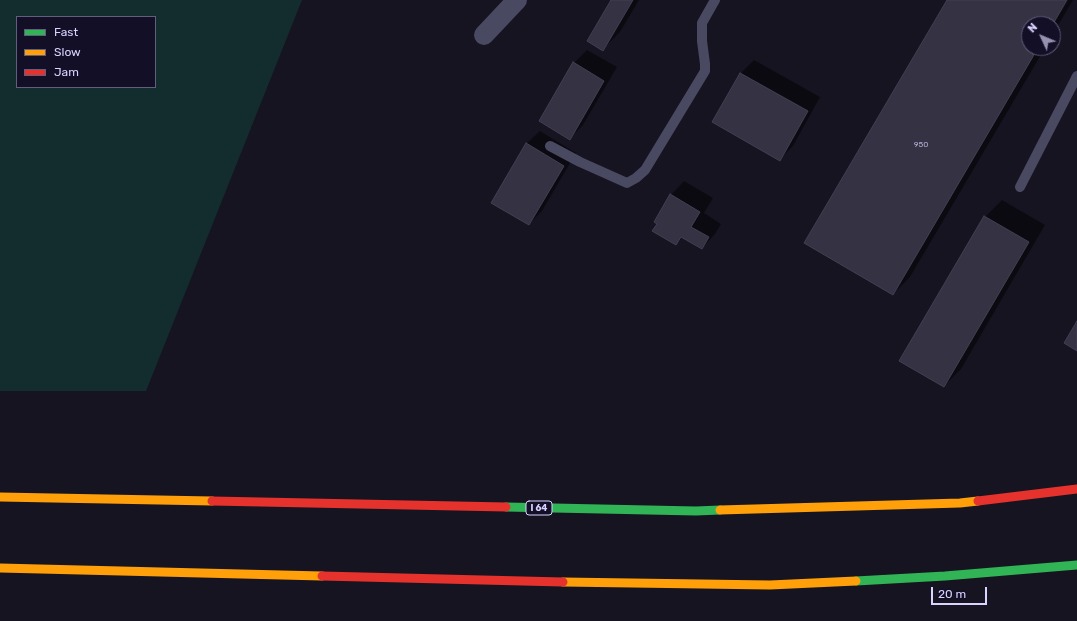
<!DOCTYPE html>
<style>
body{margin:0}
#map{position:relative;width:1077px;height:621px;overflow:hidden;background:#161421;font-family:Rubik,sans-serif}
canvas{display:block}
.legend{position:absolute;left:16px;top:16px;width:140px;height:72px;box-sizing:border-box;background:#130f26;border:1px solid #625e7d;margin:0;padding:5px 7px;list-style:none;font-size:12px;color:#d9d4ff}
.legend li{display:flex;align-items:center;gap:8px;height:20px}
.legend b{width:20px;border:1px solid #625e7d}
.north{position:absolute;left:1021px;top:16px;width:40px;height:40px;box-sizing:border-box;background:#130f26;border:1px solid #625e7d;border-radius:50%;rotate:314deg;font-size:11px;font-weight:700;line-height:16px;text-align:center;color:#d9d4ff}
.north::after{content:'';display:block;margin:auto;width:14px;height:18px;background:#9591b1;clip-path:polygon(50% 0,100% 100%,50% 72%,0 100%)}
.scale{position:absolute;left:931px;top:587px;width:56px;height:18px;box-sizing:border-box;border:2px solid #d9d4ff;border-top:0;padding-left:5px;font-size:12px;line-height:14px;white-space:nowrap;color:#d9d4ff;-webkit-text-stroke:3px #130f26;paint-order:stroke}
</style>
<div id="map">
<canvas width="1077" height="621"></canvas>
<ul class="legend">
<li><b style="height:5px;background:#30b455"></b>Fast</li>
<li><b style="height:5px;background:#ff9f0a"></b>Slow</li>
<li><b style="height:5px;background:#e5322d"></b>Jam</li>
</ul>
<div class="north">N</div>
<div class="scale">20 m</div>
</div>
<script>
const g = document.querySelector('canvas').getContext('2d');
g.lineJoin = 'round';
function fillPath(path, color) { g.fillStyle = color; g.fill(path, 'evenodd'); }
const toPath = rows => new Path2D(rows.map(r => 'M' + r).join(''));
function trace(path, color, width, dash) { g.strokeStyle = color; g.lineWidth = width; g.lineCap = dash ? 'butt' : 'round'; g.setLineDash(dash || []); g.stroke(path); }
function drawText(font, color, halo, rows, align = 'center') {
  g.font = font + ' Rubik,sans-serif'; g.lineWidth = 3.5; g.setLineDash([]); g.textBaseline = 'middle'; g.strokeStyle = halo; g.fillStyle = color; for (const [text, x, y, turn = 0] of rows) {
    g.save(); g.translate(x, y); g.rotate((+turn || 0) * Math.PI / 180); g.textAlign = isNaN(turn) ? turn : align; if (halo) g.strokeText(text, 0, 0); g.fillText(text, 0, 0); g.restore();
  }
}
fillPath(toPath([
 [0,0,302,0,146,391,0,391],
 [17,17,155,17,155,87,17,87]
]), '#132c2d');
fillPath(toPath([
 [612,0,639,0,620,32,603,49],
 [948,0,1073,0,1053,34,1053,24,1029,24,1029,48,1045,48,910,277,893,294],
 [587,50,617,67,583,125,570,138,574,63],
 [754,60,820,97,793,146,779,160,713,122,741,73],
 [540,131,576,153,542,211,529,224,526,144],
 [684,181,713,198,704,213,721,224,715,234,702,248,683,237,676,244,671,195],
 [1002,200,1045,225,961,369,944,386,985,217]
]), '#0007');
const building = toPath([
 [611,0,633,0,603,51,587,41,611,0],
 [947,0,1067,0,1053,24,1029,24,1029,48,1038,48,893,295,804,243,947,0],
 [573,62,604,81,570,140,539,121,573,62],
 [740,73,808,111,780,161,712,122,740,73],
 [526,143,564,166,529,225,491,203,526,143],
 [670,194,700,212,691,227,709,237,702,249,681,237,676,245,652,231,657,224,654,222,670,194],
 [984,216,1029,242,944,387,899,361,984,216],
 [1077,321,1077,351,1064,343,1077,321]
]);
fillPath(building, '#343243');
trace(building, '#433f54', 1);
trace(toPath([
 [550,146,580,162,627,183,636,178,645,170,705,71,705,64,702,41,702,23,715,0],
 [1020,187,1077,76]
]), '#4a4962', 10);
trace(toPath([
 [484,35,517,0]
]), '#4a4962', 20);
trace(toPath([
 [506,507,696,511,720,510],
 [856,581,945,576,1077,565]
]), '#30b455', 9);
trace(toPath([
 [0,497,212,501],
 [720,510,960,503,978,501],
 [0,568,322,576],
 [563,582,770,585,856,581]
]), '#ff9f0a', 9);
trace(toPath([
 [212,501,506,507],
 [978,501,1077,489],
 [322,576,563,582]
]), '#e5322d', 9);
drawText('8px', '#b0acd0', null, [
 ["950",921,145]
]);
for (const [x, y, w] of [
 [539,508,26]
]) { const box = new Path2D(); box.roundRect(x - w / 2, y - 7, w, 14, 3); g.fillStyle = '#130f26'; g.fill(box); trace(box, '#d9d4ff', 1); }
drawText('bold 9px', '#d9d4ff', null, [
 ["I 64",539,508]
]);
</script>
